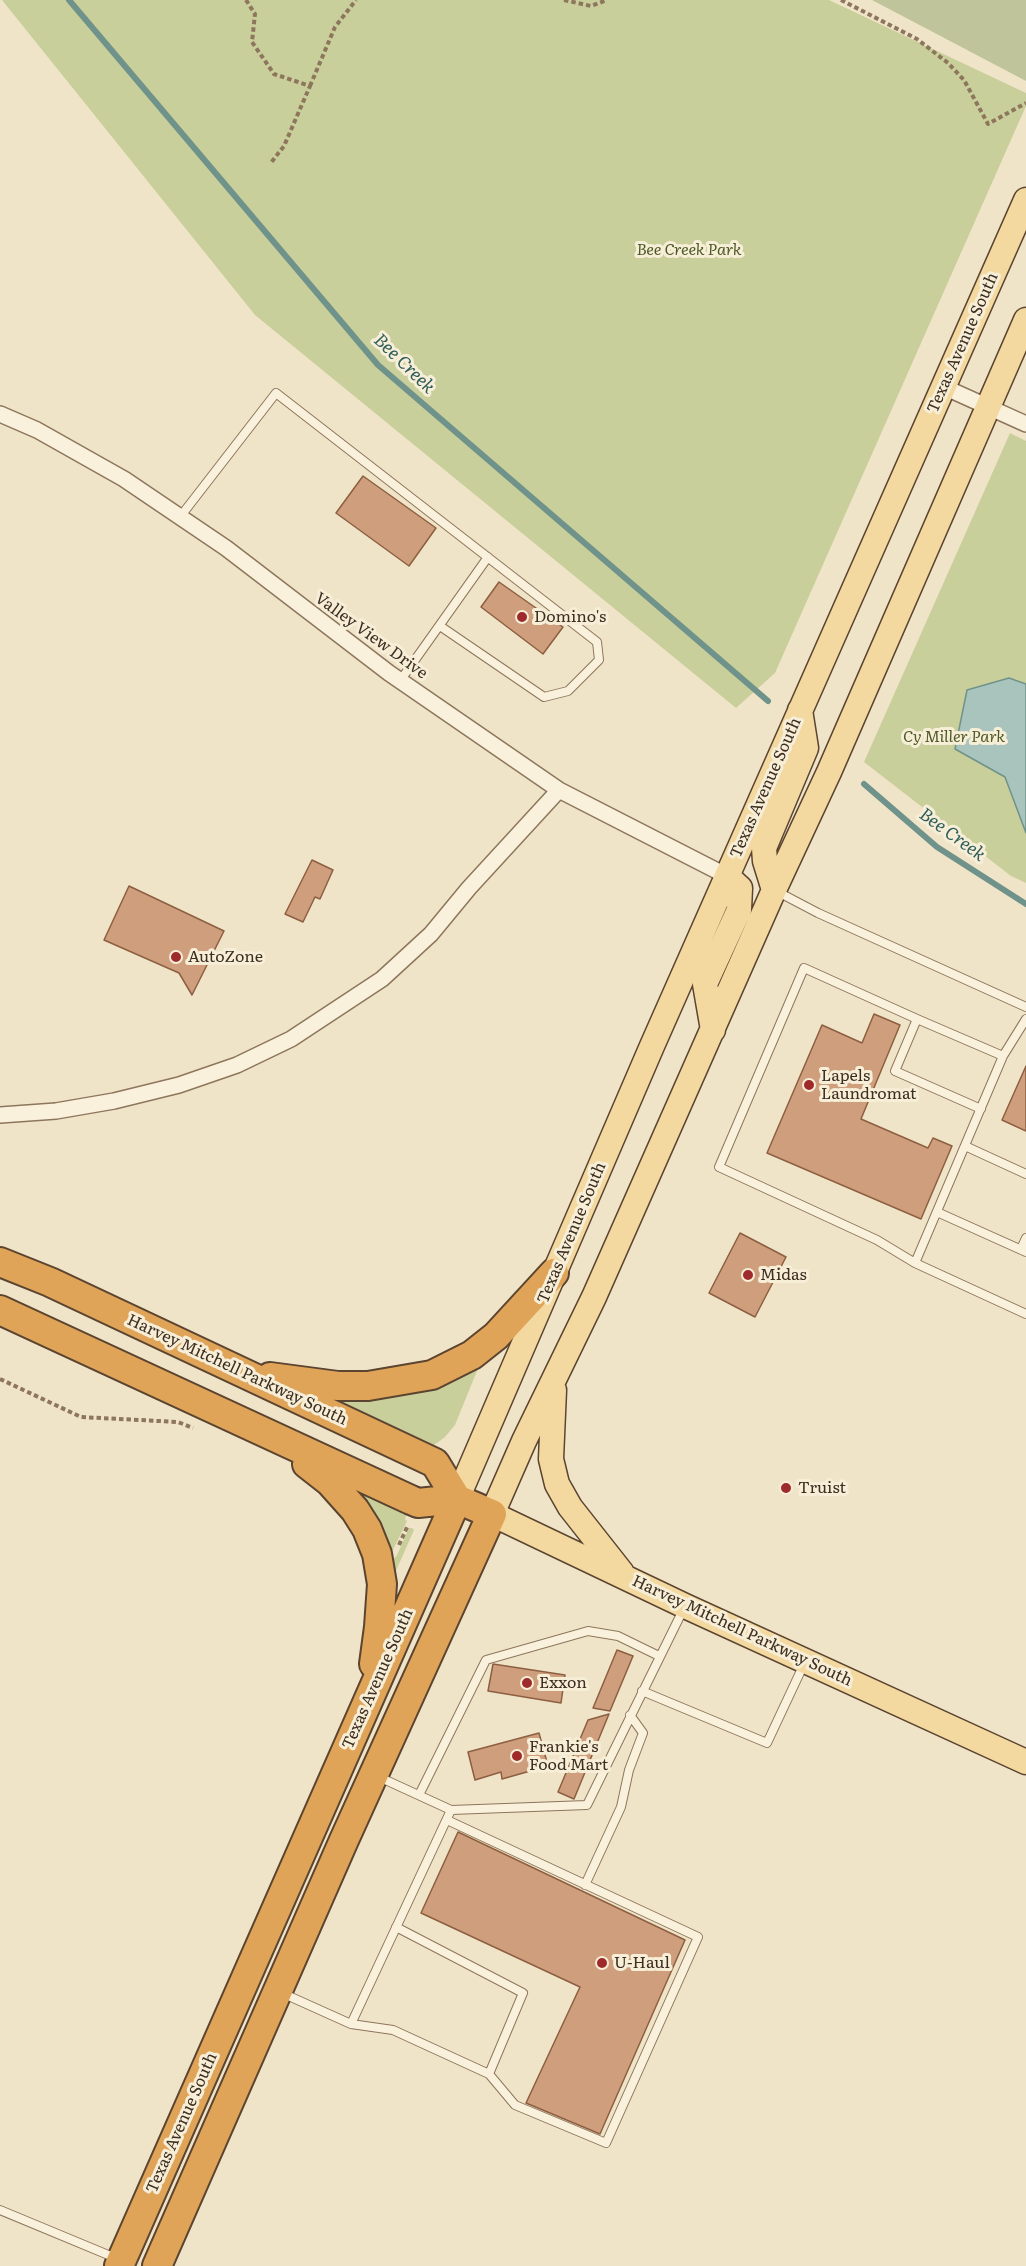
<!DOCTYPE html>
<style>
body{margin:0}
canvas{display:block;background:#f0e4c8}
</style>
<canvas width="1026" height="2266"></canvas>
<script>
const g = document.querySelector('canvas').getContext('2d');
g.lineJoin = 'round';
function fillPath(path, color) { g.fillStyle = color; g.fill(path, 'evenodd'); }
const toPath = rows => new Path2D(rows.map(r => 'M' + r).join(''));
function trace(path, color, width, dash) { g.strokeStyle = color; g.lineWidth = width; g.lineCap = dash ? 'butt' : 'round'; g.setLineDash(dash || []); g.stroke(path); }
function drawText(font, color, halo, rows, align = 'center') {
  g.font = font + ' Literata,serif'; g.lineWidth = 6; g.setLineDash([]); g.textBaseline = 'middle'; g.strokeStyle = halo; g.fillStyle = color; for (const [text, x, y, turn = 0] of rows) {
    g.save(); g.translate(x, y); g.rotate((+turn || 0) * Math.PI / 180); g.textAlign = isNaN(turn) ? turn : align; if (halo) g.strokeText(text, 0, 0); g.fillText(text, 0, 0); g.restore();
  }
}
fillPath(toPath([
 [2,0,829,0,1026,93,1026,106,775,673,736,708,255,315],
 [1010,433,1026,441,1026,883,1011,876,864,762],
 [479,1366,455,1425,445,1437,434,1445,337,1400],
 [349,1484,407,1513,405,1519,407,1521,393,1550,390,1551],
 [409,1528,412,1528,414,1530,395,1573,392,1561,397,1555]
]), '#c9cf9b');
fillPath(toPath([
 [872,0,1026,0,1026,81]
]), '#bfc49a');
const water = toPath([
 [1009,678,1026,684,1026,833,1005,777,955,749,967,690,1009,678]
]);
fillPath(water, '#a9c4bc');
trace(water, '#6f938a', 1.5);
trace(toPath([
 [69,0,378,365,768,701],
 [864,784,937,847,1026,904]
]), '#6f938a', 6);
const building = toPath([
 [363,476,436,528,409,566,336,513,363,476],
 [499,582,563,627,543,654,481,607,499,582],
 [312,860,333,870,320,899,315,897,303,922,285,914,312,860],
 [129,886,224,931,192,995,179,973,104,940,129,886],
 [874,1014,900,1025,861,1119,928,1148,933,1138,952,1146,921,1219,767,1153,822,1025,862,1043,874,1014],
 [1026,1066,1026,1131,1002,1120,1026,1066],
 [740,1233,786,1257,755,1317,709,1293,740,1233],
 [617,1650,633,1656,610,1711,593,1708,617,1650],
 [493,1664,565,1675,561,1703,488,1691,493,1664],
 [609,1714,574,1799,558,1792,588,1720,609,1714],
 [539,1733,548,1766,502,1779,501,1772,475,1780,468,1752,539,1733],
 [458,1832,685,1940,600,2134,526,2103,580,1987,421,1913,458,1832]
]);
fillPath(building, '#cf9f7d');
trace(building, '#8d5f41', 1.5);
const lane = toPath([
 [180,517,276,393,597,642,599,660,568,691,544,697,440,626],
 [400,681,488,557],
 [778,892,818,913,1026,1007],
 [1026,1019,1003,1056,915,1263,1026,1314],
 [981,1109,895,1071,917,1019,1003,1056],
 [965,1146,1026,1174],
 [937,1212,1026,1252],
 [1021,1249,1026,1238],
 [915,1263,877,1240,719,1167,804,968,917,1019],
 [642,1691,767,1743,804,1664],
 [379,1777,451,1810,587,1805,684,1608],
 [419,1795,486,1660,588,1631,618,1636,659,1656],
 [447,1820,698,1937,606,2143,515,2105,489,2074],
 [585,1885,621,1807,629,1770,643,1733,630,1715],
 [282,1993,351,2024,393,2030,489,2074,523,1993,396,1927],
 [351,2024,451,1810],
 [0,2210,118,2259]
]);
const street = toPath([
 [944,387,1026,424],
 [0,414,37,430,124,479,226,548,389,673,559,790,727,876],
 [0,1115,56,1111,114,1101,179,1085,237,1065,291,1039,382,979,431,934,469,888,559,790]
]);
const primary = toPath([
 [1026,320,829,772,774,890,594,1297,524,1441,492,1514,685,1606,1026,1762],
 [774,890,765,861,764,848,806,748,800,710],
 [713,1030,705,984,739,910,740,888,727,876],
 [554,1390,551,1459,557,1484,570,1507,622,1573],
 [457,1499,652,1046,1026,200]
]);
const highway = toPath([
 [0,1262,50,1282,435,1463,457,1499],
 [0,1310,411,1500,418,1503,457,1499,492,1514,344,1840,157,2266],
 [270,1377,338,1386,368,1386,432,1375,472,1355,496,1336,554,1273],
 [307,1464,330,1482,355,1510,367,1529,377,1554,382,1584,379,1627,374,1664],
 [119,2266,457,1499]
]);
trace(lane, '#8d765c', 10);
trace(street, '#8d765c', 18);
trace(primary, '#5b4430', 27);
trace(highway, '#5b4430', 32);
trace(toPath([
 [246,0,255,14,252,42,274,74,310,86,284,146,270,164],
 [564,0,591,6,607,0],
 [841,0,917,39,948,63,964,80,988,124,1026,103],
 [310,86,335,27,356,0],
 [0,1379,81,1417,178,1422,193,1428],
 [399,1545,408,1525]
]), '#8d765c', 4, [4.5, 3]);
trace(lane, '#faf1dc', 8);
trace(street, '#faf1dc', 15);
trace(primary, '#f3d9a0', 24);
trace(highway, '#e0a458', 28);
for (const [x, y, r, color] of [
 [522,617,6,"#9e2a2b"],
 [176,957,6,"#9e2a2b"],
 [809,1085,6,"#9e2a2b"],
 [748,1275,6,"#9e2a2b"],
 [786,1488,6,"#9e2a2b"],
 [527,1683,6,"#9e2a2b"],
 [517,1756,6,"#9e2a2b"],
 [602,1963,6,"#9e2a2b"]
]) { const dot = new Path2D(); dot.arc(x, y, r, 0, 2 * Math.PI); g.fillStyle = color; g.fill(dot); trace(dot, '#f7eed8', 2); }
drawText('italic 16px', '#4d5a26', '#f7eed8', [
 ["Bee Creek Park",689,250],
 ["Cy Miller Park",954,737]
]);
drawText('16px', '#3d2e20', '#f7eed8', [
 ["Texas Avenue South",963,343,-66],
 ["Valley View Drive",371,636,36],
 ["Texas Avenue South",766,788,-66],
 ["Texas Avenue South",572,1233,-67],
 ["Harvey Mitchell Parkway South",237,1370,25],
 ["Harvey Mitchell Parkway South",742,1631,25],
 ["Texas Avenue South",378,1679,-66],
 ["Texas Avenue South",182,2123,-66]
]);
drawText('16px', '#3d2e20', '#f7eed8', [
 ["Domino's",534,617],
 ["AutoZone",188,957],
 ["Lapels",821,1076],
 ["Laundromat",821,1094],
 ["Midas",760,1275],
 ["Truist",798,1488],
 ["Exxon",539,1683],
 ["Frankie's",529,1747],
 ["Food Mart",529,1765],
 ["U-Haul",614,1963]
], 'left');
drawText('italic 18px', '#2f5d5a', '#f7eed8', [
 ["Bee Creek",404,364,44],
 ["Bee Creek",952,835,36]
]);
</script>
